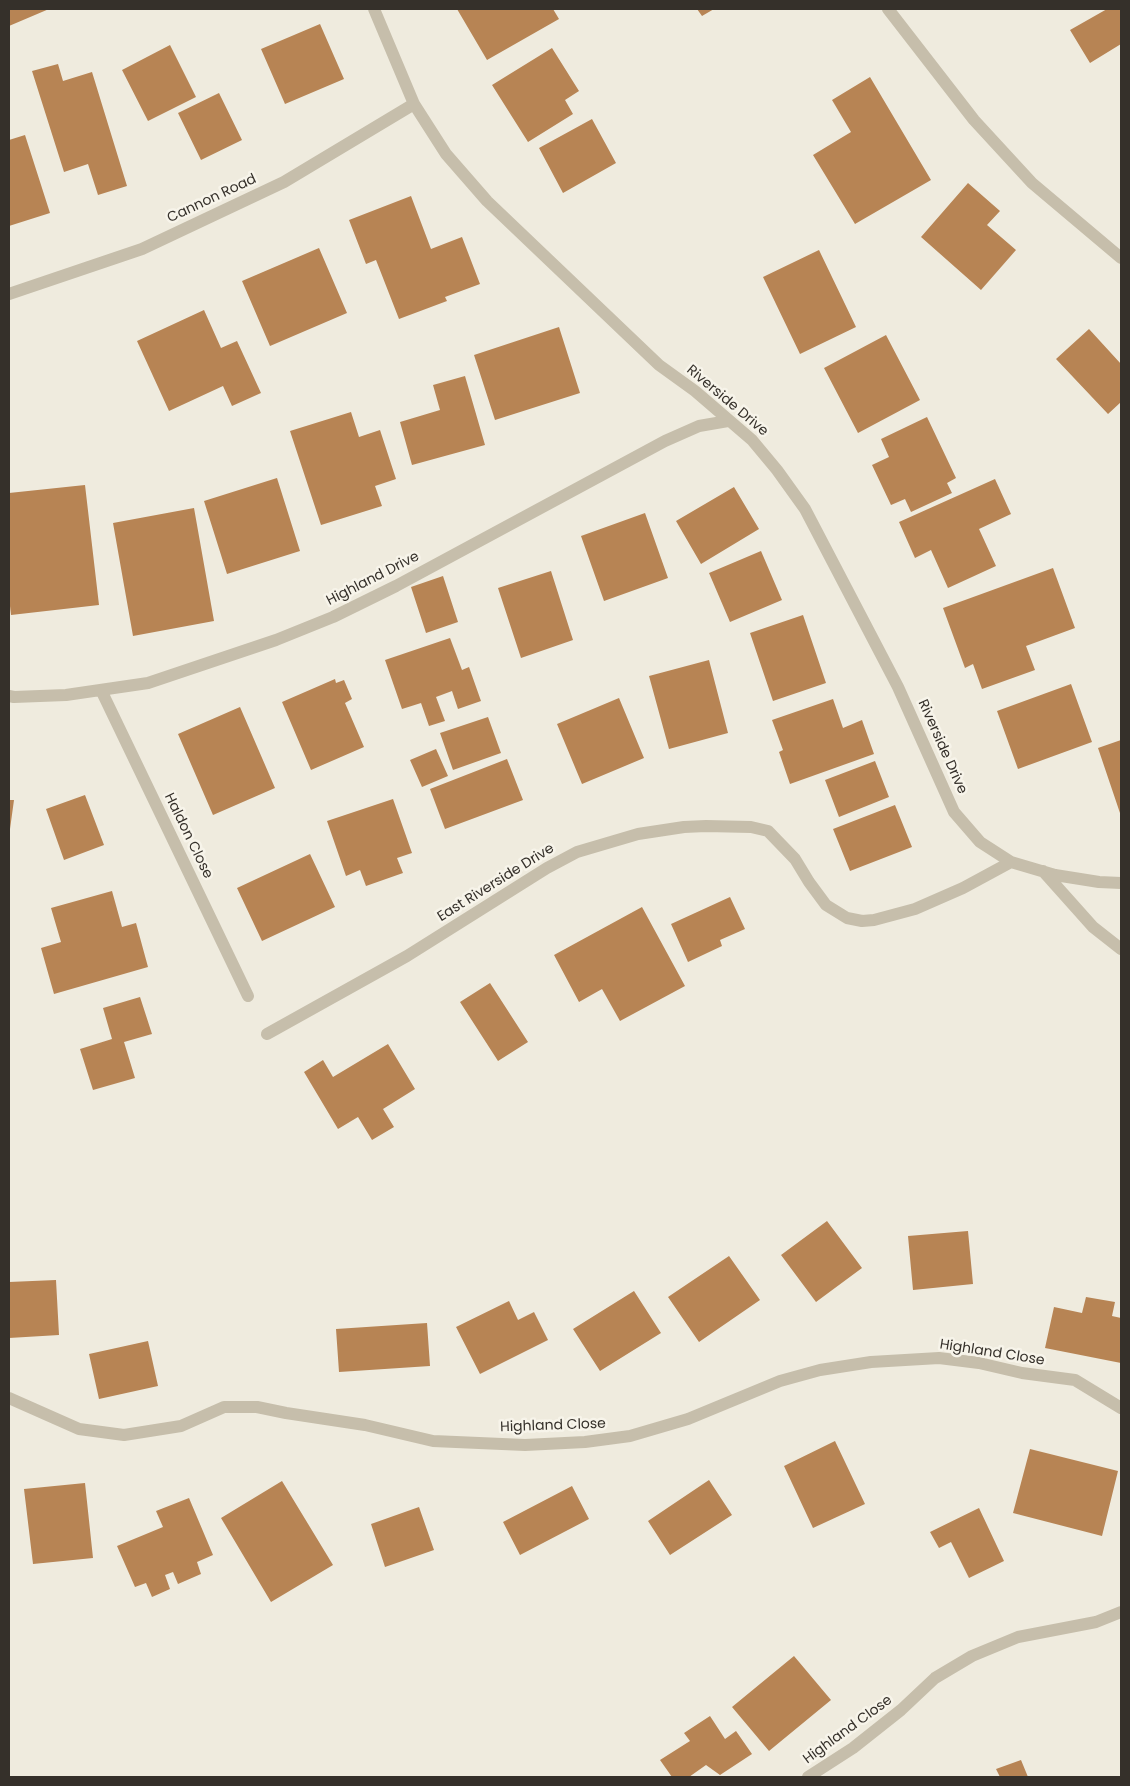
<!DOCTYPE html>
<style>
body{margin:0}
#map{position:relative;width:1130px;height:1786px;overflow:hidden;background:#efebde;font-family:Poppins,sans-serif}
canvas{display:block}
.frame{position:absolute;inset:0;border:10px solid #35302a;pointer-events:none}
</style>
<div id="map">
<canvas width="1130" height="1786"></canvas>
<div class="frame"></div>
</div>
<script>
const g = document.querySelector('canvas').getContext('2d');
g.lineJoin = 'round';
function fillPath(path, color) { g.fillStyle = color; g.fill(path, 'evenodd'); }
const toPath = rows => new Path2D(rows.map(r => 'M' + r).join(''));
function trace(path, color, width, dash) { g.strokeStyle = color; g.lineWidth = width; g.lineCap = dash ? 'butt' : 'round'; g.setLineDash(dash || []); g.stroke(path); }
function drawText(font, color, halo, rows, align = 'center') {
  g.font = font + ' Poppins,sans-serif'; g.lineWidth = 5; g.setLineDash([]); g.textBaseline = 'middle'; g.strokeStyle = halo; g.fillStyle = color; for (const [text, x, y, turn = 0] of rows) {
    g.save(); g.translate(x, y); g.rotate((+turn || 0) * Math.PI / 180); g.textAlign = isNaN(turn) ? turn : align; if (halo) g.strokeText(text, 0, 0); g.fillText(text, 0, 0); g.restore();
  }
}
fillPath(toPath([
 [9,9,49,9,9,26],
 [457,9,553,9,559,19,487,60],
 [697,9,714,9,702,16],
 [1107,9,1121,9,1121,44,1090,63,1070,30],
 [320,24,344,79,285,104,261,49],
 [170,45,196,97,148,121,122,70],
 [552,48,579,91,565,100,573,114,528,142,492,85],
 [58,64,63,81,92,72,127,186,98,195,88,164,64,172,32,71],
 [870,77,931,180,855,224,813,155,851,132,832,100],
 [219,93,242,140,201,160,178,113],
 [592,119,616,163,563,193,539,148],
 [25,135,50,213,9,226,9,140],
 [968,183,1000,211,987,225,1016,250,981,290,921,237],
 [411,196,431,249,462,237,480,284,445,297,447,301,399,319,376,260,366,264,349,220],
 [319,248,347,313,270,346,242,281],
 [819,250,856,327,800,354,763,277],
 [204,310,221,348,237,341,261,393,232,406,223,386,169,411,137,341],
 [559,327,580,393,495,420,474,355],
 [1089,329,1121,364,1121,402,1108,414,1056,359],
 [886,335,920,400,858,433,824,368],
 [465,376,485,445,412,465,400,422,440,410,433,385],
 [351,412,359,437,380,430,396,479,375,486,382,506,321,525,290,431],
 [927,417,956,478,947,483,952,493,911,512,905,499,891,505,872,465,889,457,881,439],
 [277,478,300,551,227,574,204,501],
 [995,479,1011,514,979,529,996,566,948,588,931,550,915,558,899,522],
 [85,485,99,605,11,615,9,597,9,493],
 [734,487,759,529,701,564,676,521],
 [194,508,214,621,133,636,113,523],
 [645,513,668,578,604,601,581,536],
 [761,551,782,600,730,622,709,573],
 [1053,568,1075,628,1026,646,1035,670,982,689,973,664,965,668,943,608],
 [551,571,573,640,521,658,498,588],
 [443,576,458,622,426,633,411,587],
 [803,615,826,683,773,701,750,633],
 [450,638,462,670,469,667,481,701,458,709,452,691,436,697,445,721,429,726,421,703,402,709,385,660],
 [709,660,728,733,669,749,649,676],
 [335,679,336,683,344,680,352,699,345,703,364,747,311,770,282,702],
 [1071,684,1092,742,1018,769,997,711],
 [619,698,644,758,582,784,557,724],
 [833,699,843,728,862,720,874,754,790,784,779,752,783,750,772,720],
 [240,707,275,788,213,815,178,734],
 [488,717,501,753,453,770,440,733],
 [1121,740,1121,816,1098,748],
 [436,749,448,776,422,787,410,760],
 [507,759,523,800,445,829,430,789],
 [875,761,889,797,839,817,825,780],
 [85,795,104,845,64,860,46,809],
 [393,799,412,853,397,858,403,873,366,886,360,870,346,876,327,821],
 [9,800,14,800,10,829,9,829],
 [895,805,912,847,850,871,833,829],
 [310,854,335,907,262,941,237,888],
 [112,891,122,927,136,923,148,967,54,994,41,948,61,942,51,908],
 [730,897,745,929,720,940,722,946,688,962,671,924],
 [642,907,685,986,620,1021,602,989,579,1002,554,955],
 [490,983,528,1042,498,1061,460,1002],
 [140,997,152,1034,124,1042,135,1078,93,1090,80,1049,112,1039,103,1008],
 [388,1044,415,1089,383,1109,394,1127,372,1140,358,1117,338,1129,304,1072,323,1060,333,1077],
 [827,1221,862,1268,816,1302,781,1255],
 [968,1231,973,1284,913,1290,908,1236],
 [729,1256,760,1300,699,1342,668,1297],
 [56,1280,59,1335,9,1338,9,1282],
 [634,1291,661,1333,600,1371,573,1329],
 [1086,1297,1115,1302,1112,1316,1121,1318,1121,1363,1045,1348,1054,1307,1082,1313],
 [509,1301,518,1320,534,1312,548,1340,480,1374,456,1327],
 [427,1323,430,1366,339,1372,336,1329],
 [148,1341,158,1386,99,1399,89,1354],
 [835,1441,865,1504,813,1528,784,1466],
 [1030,1449,1118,1471,1102,1536,1013,1513],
 [709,1480,732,1515,670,1555,648,1521],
 [282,1481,333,1565,271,1602,221,1518],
 [85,1483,93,1558,33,1564,24,1489],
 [572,1486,589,1519,520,1555,503,1522],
 [189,1498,213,1555,197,1562,201,1574,178,1584,173,1572,165,1575,170,1589,152,1597,146,1583,135,1587,117,1546,163,1527,156,1511],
 [419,1507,434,1550,385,1567,371,1524],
 [979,1508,1004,1561,969,1578,951,1542,939,1548,930,1532],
 [794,1656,831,1700,769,1751,732,1707],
 [710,1716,725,1739,736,1731,752,1754,720,1775,706,1765,689,1777,672,1777,660,1760,690,1741,684,1733],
 [1021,1760,1028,1777,1000,1777,996,1769]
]), '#b78454');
trace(toPath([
 [374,9,414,104,446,154,487,201,659,365,695,391,752,440,777,470,805,509,898,687,954,812,980,842,1011,862,1055,875,1099,882,1121,883],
 [888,9,974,120,1032,183,1121,258],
 [9,294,142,249,284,182,414,104],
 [101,690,248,996],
 [9,696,14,697,66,695,148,683,276,640,333,617,396,586,665,441,699,426,728,421],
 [1043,871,1093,927,1121,949],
 [267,1034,407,956,547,868,577,852,638,834,684,827,706,826,751,827,768,831,795,859,809,882,826,905,847,918,862,921,874,920,915,909,963,888,1011,862],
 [9,1398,79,1429,124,1435,181,1426,224,1407,257,1407,286,1413,365,1425,433,1441,525,1445,585,1442,630,1436,688,1419,780,1381,820,1370,871,1362,939,1358,979,1363,1022,1373,1075,1380,1121,1408],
 [808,1777,853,1748,901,1710,935,1678,972,1656,1018,1637,1096,1622,1121,1612]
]), '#c6beab', 12);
drawText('14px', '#35302a', '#f7f4ea', [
 ["Cannon Road",212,199,-25],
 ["Riverside Drive",727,401,40],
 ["Highland Drive",373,579,-27],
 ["Riverside Drive",942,747,66],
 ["Haldon Close",188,836,64],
 ["East Riverside Drive",496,883,-32],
 ["Highland Close",992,1353,9],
 ["Highland Close",553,1426,-2],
 ["Highland Close",848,1730,-36]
]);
</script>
